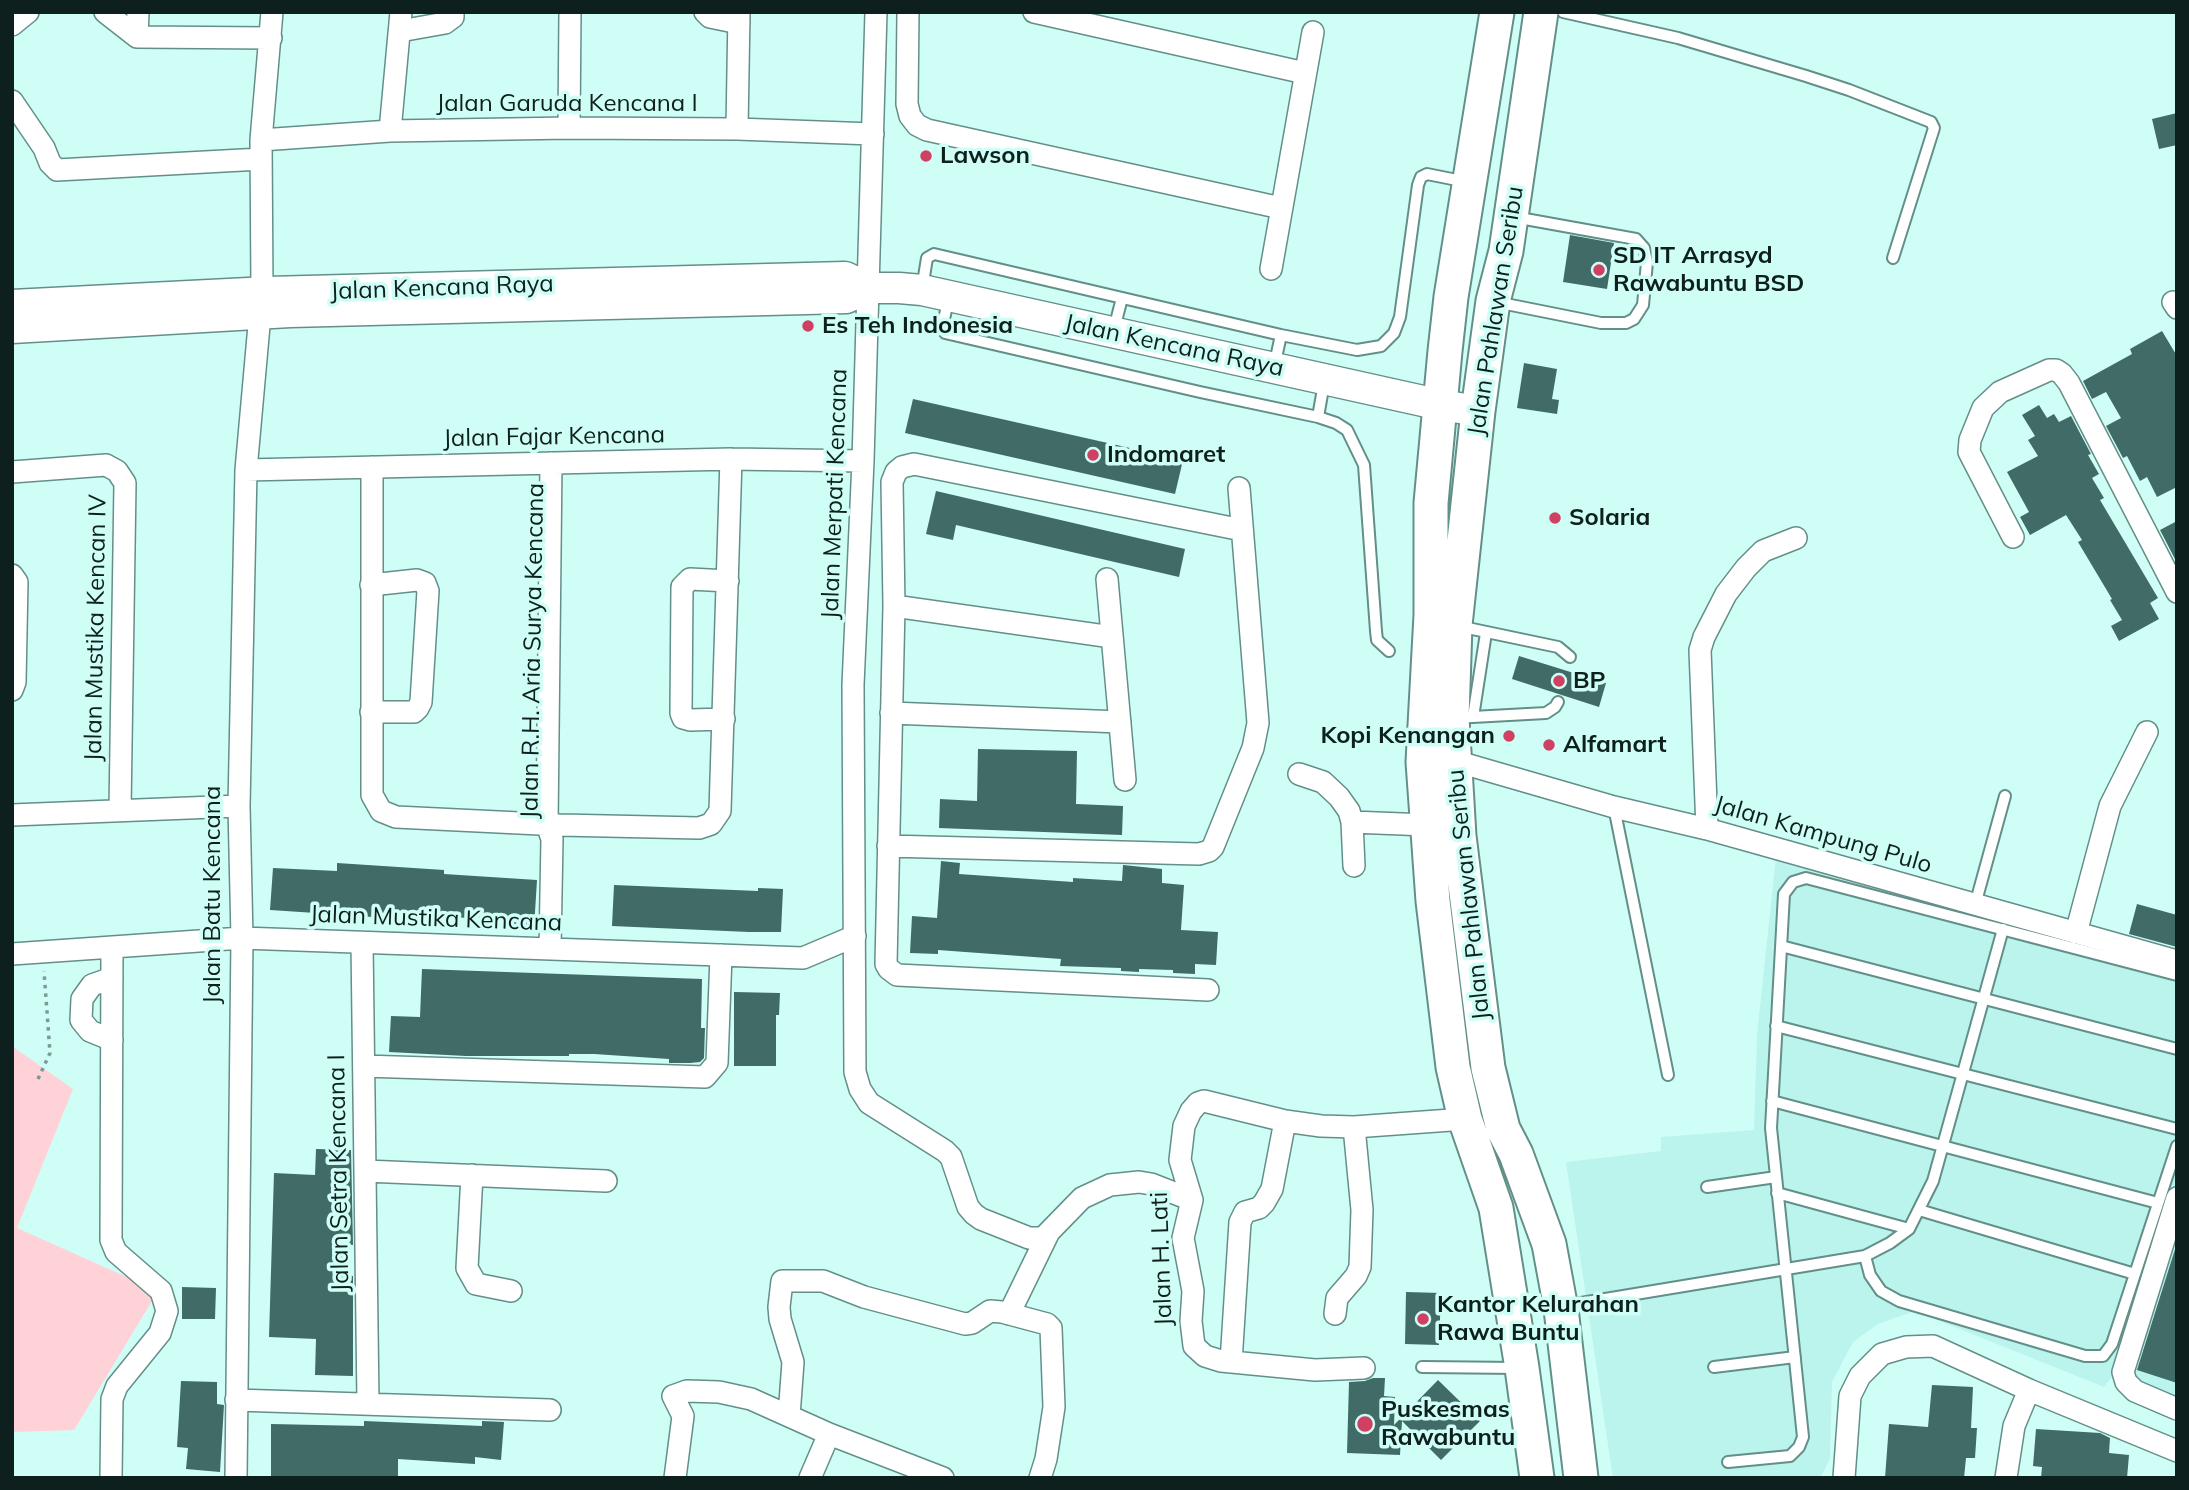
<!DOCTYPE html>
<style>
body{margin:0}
#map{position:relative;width:2189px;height:1490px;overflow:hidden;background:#cffef7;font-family:Mulish,sans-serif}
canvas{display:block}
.frame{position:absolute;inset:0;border:14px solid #0e201e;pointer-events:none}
</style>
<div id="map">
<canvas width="2189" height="1490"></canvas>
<div class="frame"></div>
</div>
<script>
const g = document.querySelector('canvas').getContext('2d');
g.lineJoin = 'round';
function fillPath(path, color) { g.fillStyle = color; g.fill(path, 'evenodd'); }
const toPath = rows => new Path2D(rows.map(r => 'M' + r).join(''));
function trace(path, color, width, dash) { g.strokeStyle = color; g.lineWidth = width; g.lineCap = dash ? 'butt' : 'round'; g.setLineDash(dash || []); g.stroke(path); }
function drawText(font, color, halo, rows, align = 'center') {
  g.font = font + ' Mulish,sans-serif'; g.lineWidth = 7; g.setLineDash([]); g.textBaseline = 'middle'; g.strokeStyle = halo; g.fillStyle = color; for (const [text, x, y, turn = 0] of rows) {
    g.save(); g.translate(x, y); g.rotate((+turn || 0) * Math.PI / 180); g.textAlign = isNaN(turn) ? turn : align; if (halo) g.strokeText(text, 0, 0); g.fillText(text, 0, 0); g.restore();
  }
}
fillPath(toPath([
 [1776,857,2177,968,2177,1181,2121,1365,2104,1387,1915,1311,1878,1324,1853,1342,1832,1382,1830,1459,1820,1478,1613,1478,1566,1162,1661,1151,1661,1137,1754,1130,1757,1035],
 [2177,1225,2177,1398,2129,1376]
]), '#bbf4ec');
fillPath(toPath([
 [12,1046,73,1089,17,1228,158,1291,74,1430,12,1432]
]), '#fed2d7');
fillPath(toPath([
 [2177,113,2177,145,2159,149,2152,119],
 [1570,235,1614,243,1607,289,1563,282],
 [2162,331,2177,356,2177,487,2157,497,2147,477,2140,481,2127,456,2123,458,2106,426,2121,418,2106,392,2092,399,2083,381,2132,354,2130,349],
 [1524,363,1557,369,1552,399,1559,400,1557,414,1517,408],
 [913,399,1183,460,1175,494,905,433],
 [2039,405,2047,418,2054,414,2059,422,2071,416,2091,454,2088,455,2099,474,2092,478,2104,498,2100,500,2158,598,2150,603,2159,619,2119,641,2111,626,2122,620,2110,600,2112,599,2078,542,2082,540,2066,515,2030,535,2020,517,2029,512,2007,472,2038,456,2028,440,2035,436,2022,415],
 [936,491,1185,549,1179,577,956,525,953,540,926,534],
 [2177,521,2177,563,2160,530],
 [1519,656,1606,683,1599,707,1512,679],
 [978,749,1077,751,1076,804,1123,806,1122,835,939,828,940,799,977,801],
 [941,861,960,863,959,874,1073,882,1073,878,1122,881,1123,865,1162,869,1162,883,1184,885,1181,930,1218,932,1216,965,1195,964,1195,974,1173,973,1173,970,1139,969,1139,972,1121,971,1121,968,1060,966,1061,959,938,950,938,954,910,953,912,916,937,918],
 [337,863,444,870,444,874,537,880,534,928,497,925,497,919,467,916,467,918,441,916,440,922,359,916,360,912,331,911,331,914,270,910,273,868,337,871],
 [614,885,758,891,758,888,783,889,781,932,749,932,612,926],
 [2137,904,2177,915,2177,947,2129,934],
 [422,969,702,979,701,1028,705,1028,704,1058,700,1062,690,1063,669,1063,669,1059,594,1054,569,1054,569,1056,466,1056,389,1052,391,1016,420,1017],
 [734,992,780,993,779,1015,776,1015,776,1066,734,1066],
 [316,1149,351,1150,353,1245,345,1244,345,1275,353,1276,353,1376,315,1375,316,1339,269,1337,274,1173,315,1175],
 [2177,1243,2177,1383,2137,1370],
 [182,1287,216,1288,215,1319,182,1319],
 [1406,1292,1441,1293,1439,1345,1405,1344],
 [1373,1378,1385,1378,1384,1396,1395,1397,1394,1425,1438,1380,1480,1421,1441,1460,1402,1421,1400,1455,1347,1453,1349,1382,1365,1381],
 [181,1381,217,1382,217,1404,224,1405,220,1472,186,1469,188,1448,177,1447],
 [1932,1385,1973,1387,1971,1428,1977,1428,1975,1458,1966,1458,1964,1478,1885,1478,1889,1424,1928,1427],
 [364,1421,482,1426,482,1421,504,1422,501,1460,475,1457,475,1464,398,1459,398,1478,271,1478,271,1424,364,1426],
 [2036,1429,2100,1433,2110,1438,2109,1453,2129,1455,2127,1478,2041,1478,2042,1467,2033,1466]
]), '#406b66');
const lane = toPath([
 [1563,12,1678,38,1806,76,1849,90,1931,122,1934,128,1893,258],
 [922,289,927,258,934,254,1281,335,1357,350,1381,346,1394,333,1400,317,1418,185,1421,177,1427,174,1467,182],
 [949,297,942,328,945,333,1200,392,1318,417,1336,423,1347,430,1364,465,1376,631,1377,640,1389,651],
 [1496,302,1601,323,1626,323,1634,319,1643,305,1647,262,1644,248,1636,239,1514,217],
 [1114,329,1122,298],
 [1274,367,1281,335],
 [1318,417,1324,383],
 [1458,626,1558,647,1570,657],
 [1473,717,1486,633],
 [1454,718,1546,713,1555,707,1558,702],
 [1614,807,1668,1075],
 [1975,905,2005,796],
 [1781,946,2177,1049],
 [1776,1026,2177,1129],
 [1772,1101,2158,1203],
 [1707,1187,1776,1177],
 [1777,1193,1909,1229],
 [1919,1210,2135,1274],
 [1865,1256,1870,1275,1881,1291,1899,1301,2085,1356,2103,1356,2112,1344,2177,1146],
 [1563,1308,1581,1303,1865,1256,1890,1243,1909,1229,1933,1181,2003,929],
 [1422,1367,1519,1368],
 [1714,1367,1795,1357],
 [1728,1462,1790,1456,1799,1447,1803,1437,1771,1128,1784,894,1793,882,1806,878,2177,975]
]);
const street = toPath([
 [105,12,137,37,271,38],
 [705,12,710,17,739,23],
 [876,12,863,461,853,685,855,1072,860,1089,869,1103,945,1151,951,1157,968,1207,974,1214,981,1219,1029,1238,1043,1238,1082,1198,1110,1185,1139,1182,1151,1184,1192,1200],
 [908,12,907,104,910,116,917,125,927,130,1281,208],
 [1034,12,1305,73],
 [12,25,28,12],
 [400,31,445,23,453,17,453,12],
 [137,37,138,12],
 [12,101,44,148,50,163,57,170,261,159],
 [569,128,570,12],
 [737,129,739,12],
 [390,131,401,12],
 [261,140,390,131,569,128,737,129,873,134],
 [1271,269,1313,32],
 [2173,302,2177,308],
 [372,467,372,795,381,811,396,817,560,825,699,828,711,824,720,811,731,459],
 [246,470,731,459,863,461],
 [12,472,106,465,117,471,125,483,120,810],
 [2013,537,1969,452,1970,440,1983,408,2000,392,2049,370,2056,370,2062,374,2069,383,2177,592],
 [12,575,17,582,15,682,12,690],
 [1107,579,1125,780],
 [894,606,1112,637],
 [371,712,414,712,418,708,421,702,428,591,425,583,417,580,371,585],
 [891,713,1120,722],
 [724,719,690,720,683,718,681,713,682,587,690,579,728,581],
 [1455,761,1614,807,1707,829,2177,961],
 [1299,774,1323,782,1339,797,1349,811,1352,822,1427,825],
 [12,815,239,806],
 [1352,822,1354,866],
 [1707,829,1700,650,1704,637,1726,594,1746,568,1763,551,1796,538],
 [888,846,1199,854,1209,851,1213,847,1253,748,1258,723,1239,488],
 [2076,933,2110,806,2147,732],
 [362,943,368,1403],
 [550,948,552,839,547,825,551,463],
 [12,954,242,938,803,958,855,936],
 [1208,990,897,975,889,969,886,964,894,606,892,482,896,472,902,467,914,464,1242,530],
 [112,1040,90,1031,81,1020,82,999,92,985,112,978],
 [364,1066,705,1077,717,1063,721,955],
 [365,1171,606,1181],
 [472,1175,467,1268,476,1284,511,1291],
 [2177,1198,2123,1372,2126,1382,2135,1391,2177,1409],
 [1009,1314,1048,1234],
 [1335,1314,1337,1298,1356,1276,1360,1267,1362,1210,1354,1127],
 [1231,1362,1240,1222,1245,1212,1259,1208,1264,1203,1272,1189,1285,1121],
 [1364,1368,1315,1370,1221,1361,1205,1356,1194,1346,1191,1321,1193,1291,1183,1238,1192,1200,1180,1160,1184,1126,1191,1111,1198,1103,1204,1101,1285,1121,1321,1126,1354,1127,1465,1119],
 [236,1400,550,1410],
 [789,1416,793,1362,780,1319,779,1307,782,1281,823,1281,864,1297,965,1324,972,1323,990,1311,1002,1312,1047,1324,1051,1328,1054,1407,1046,1459,1040,1478],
 [111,1478,112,1399,117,1386,160,1333,167,1311,161,1291,116,1252,111,1240,112,947],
 [236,1478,242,938,239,806,246,470,262,292,261,140,272,12],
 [675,1478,683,1416,673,1396,687,1391,719,1392,751,1399,829,1434,943,1478],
 [810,1478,829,1434],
 [1844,1478,1850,1396,1860,1376,1882,1354,1906,1347,1933,1346,2029,1390,2177,1451],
 [2006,1478,2014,1426,2029,1390]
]);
const secondary = toPath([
 [12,305,268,292,845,277,869,288],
 [12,328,290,312,846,298,869,288,899,288,922,290,1441,405,1478,411]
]);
const primary = toPath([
 [1497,12,1451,297,1445,351,1431,503,1431,615,1423,762,1433,901,1453,1067,1465,1119,1496,1208,1522,1368,1537,1478],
 [1541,12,1506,251,1493,301,1478,411,1455,625,1452,718,1459,836,1488,1068,1503,1129,1516,1154,1549,1244,1561,1309,1581,1478]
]);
trace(lane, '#638f89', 14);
trace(street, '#638f89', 24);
trace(secondary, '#638f89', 33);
trace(primary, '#638f89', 37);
trace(toPath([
 [38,1079,50,1053,44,971]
]), '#799b96', 3.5, [3.5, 5]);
trace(lane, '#fff', 10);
trace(street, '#fff', 21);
trace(secondary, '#fff', 30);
trace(primary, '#fff', 33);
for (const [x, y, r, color] of [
 [926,156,7,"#d04062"],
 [1599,270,7,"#d04062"],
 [808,326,7,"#d04062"],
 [1093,455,7,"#d04062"],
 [1555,518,7,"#d04062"],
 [1559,681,7,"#d04062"],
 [1509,736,7,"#d04062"],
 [1549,745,7,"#d04062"],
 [1423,1319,7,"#d04062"],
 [1365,1424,9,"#d04062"]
]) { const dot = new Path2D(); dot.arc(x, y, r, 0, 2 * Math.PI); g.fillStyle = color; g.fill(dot); trace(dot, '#cffef7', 2.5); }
drawText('24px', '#0e201e', '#cffef7', [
 ["Jalan Garuda Kencana I",567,104],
 ["Jalan Kencana Raya",442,288,-2],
 ["Jalan Pahlawan Seribu",1496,311,-81],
 ["Jalan Kencana Raya",1174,346,12],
 ["Jalan Fajar Kencana",554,437,-1],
 ["Jalan Merpati Kencana",835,494,-88],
 ["Jalan Mustika Kencan IV",96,628,-89],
 ["Jalan R.H. Aria Surya Kencana",533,651,-89],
 ["Jalan Kampung Pulo",1823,835,16],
 ["Jalan Batu Kencana",213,895,-90],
 ["Jalan Pahlawan Seribu",1469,895,-96],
 ["Jalan Mustika Kencana",436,919,2],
 ["Jalan Setra Kencana I",339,1173,-91],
 ["Jalan H. Lati",1162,1259,-92]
]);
drawText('bold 24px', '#0e201e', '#cffef7', [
 ["Lawson",940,156],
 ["SD IT Arrasyd",1613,256],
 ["Rawabuntu BSD",1613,284],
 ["Es Teh Indonesia",822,326],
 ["Indomaret",1107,455],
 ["Solaria",1569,518],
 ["BP",1573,681],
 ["Kopi Kenangan",1495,736,"right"],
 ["Alfamart",1563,745],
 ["Kantor Kelurahan",1437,1305],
 ["Rawa Buntu",1437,1333],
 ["Puskesmas",1381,1410],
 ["Rawabuntu",1381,1438]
], 'left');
</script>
